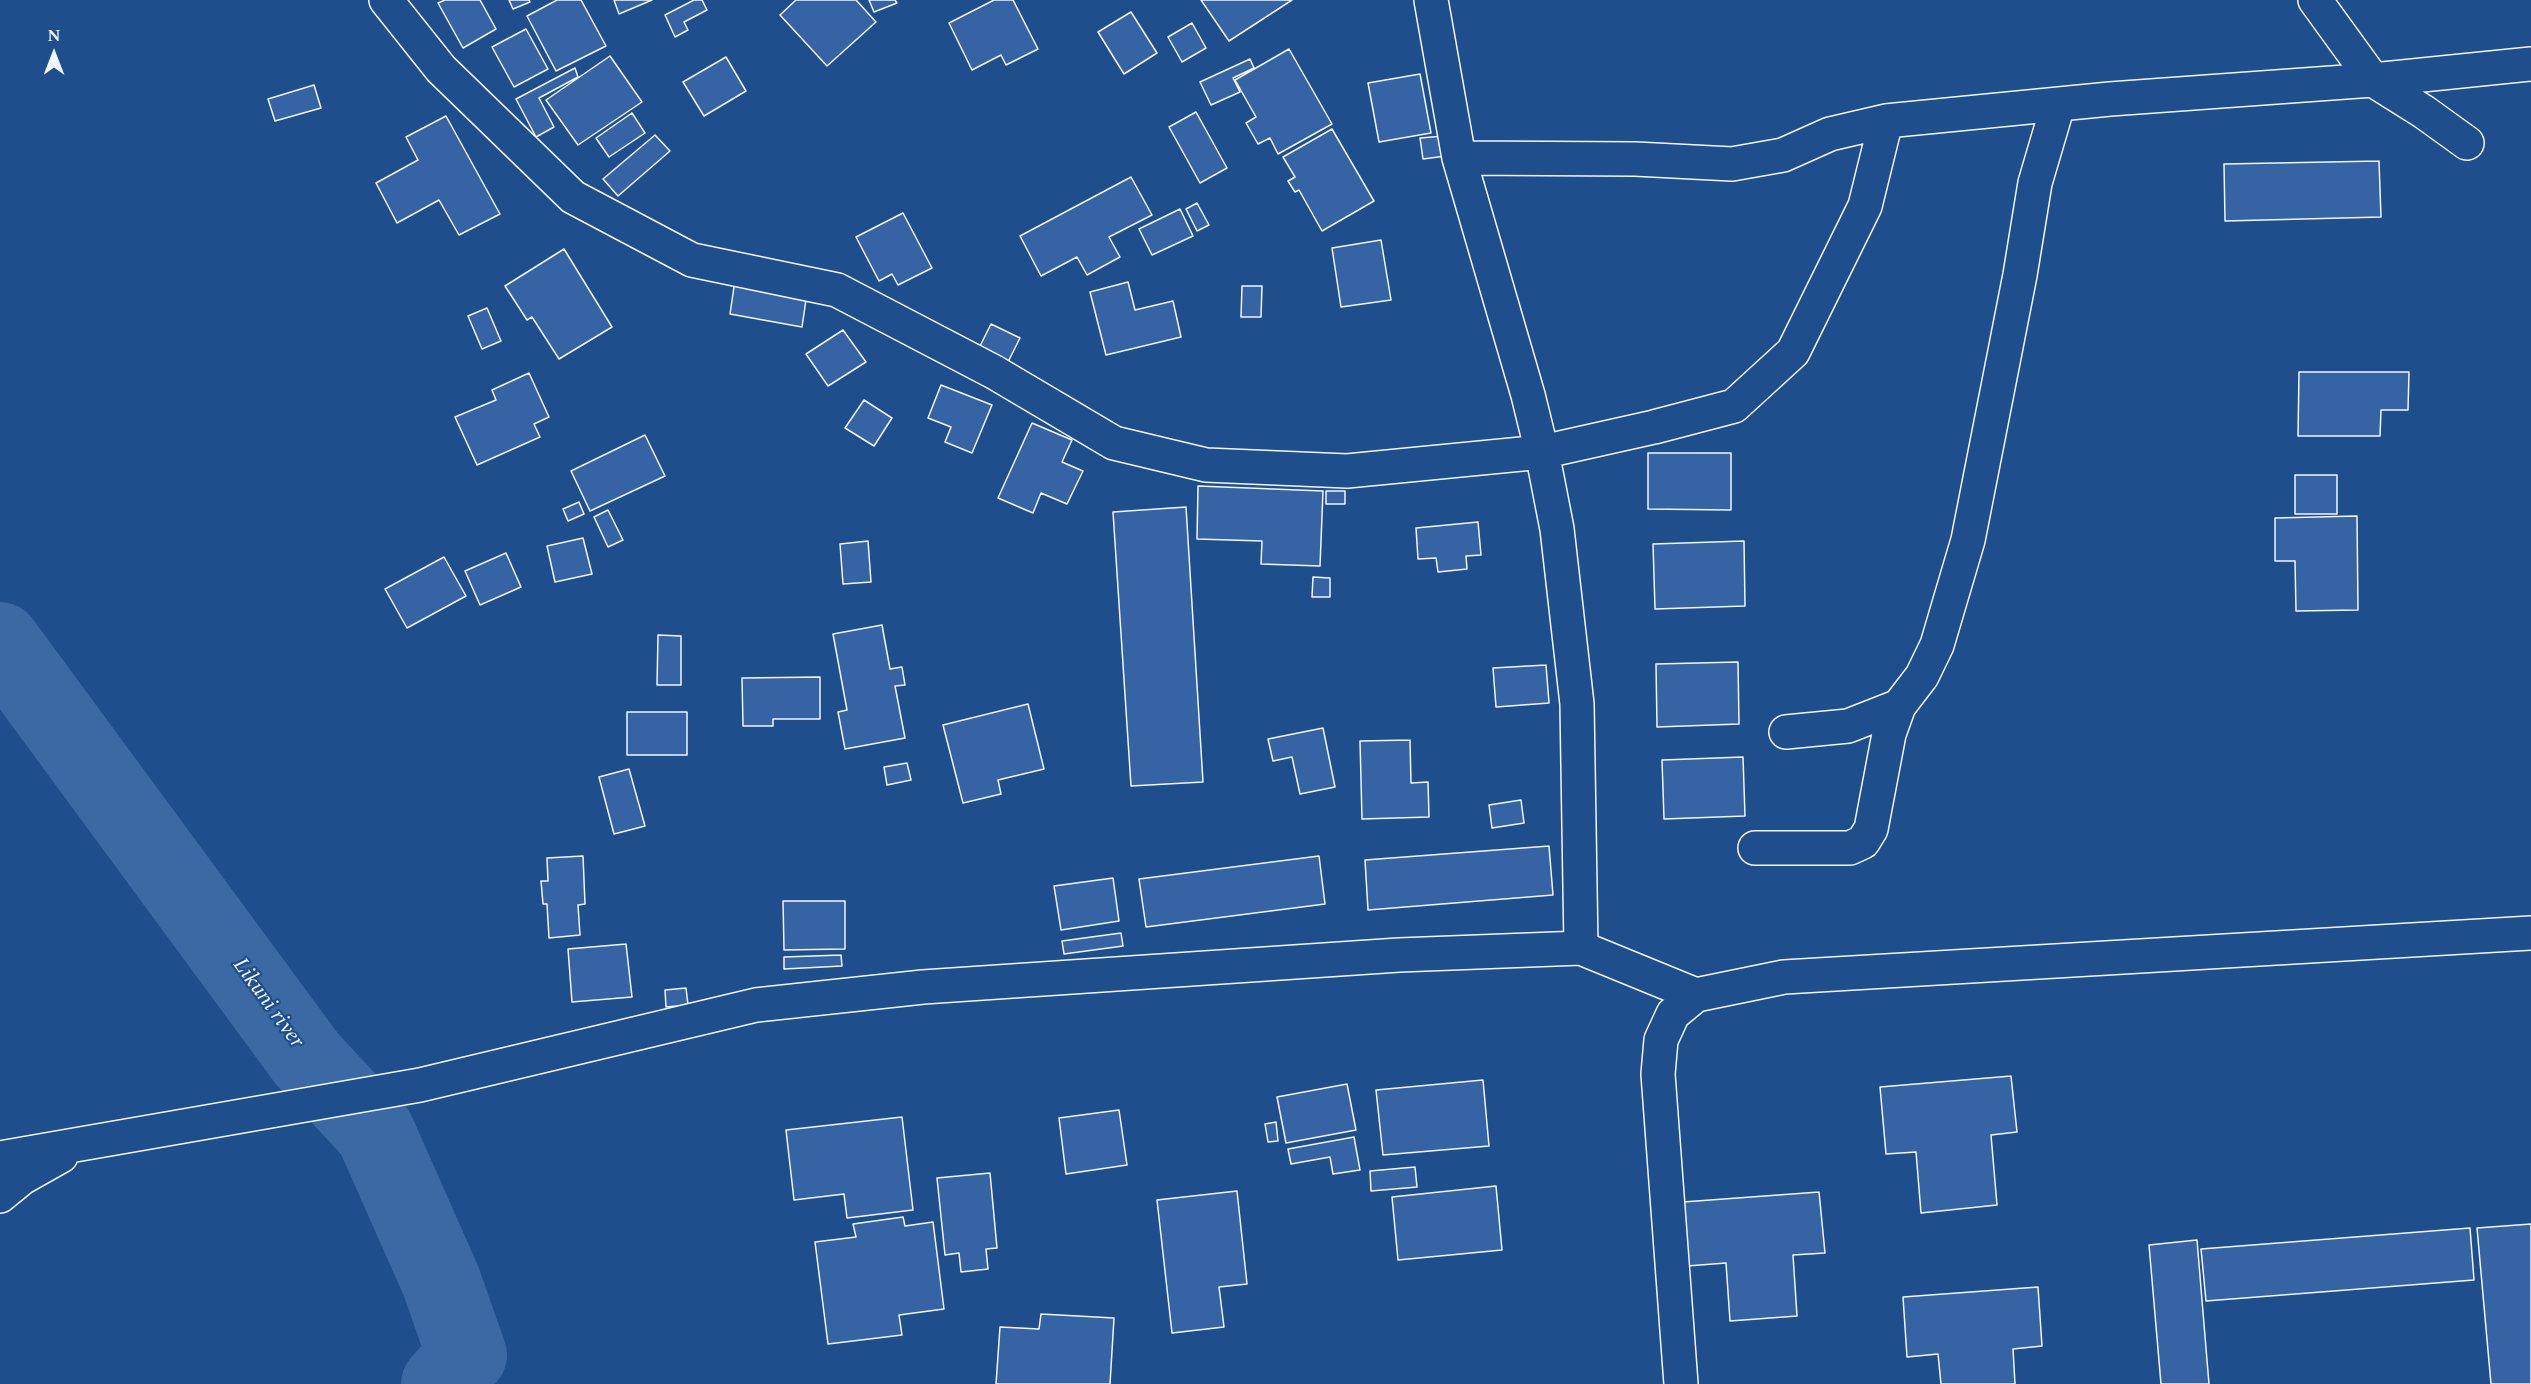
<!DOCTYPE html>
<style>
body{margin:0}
#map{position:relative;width:2531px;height:1384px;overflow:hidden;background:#1f4e8c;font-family:Spectral,serif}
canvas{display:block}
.north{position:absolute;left:24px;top:24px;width:60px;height:60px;-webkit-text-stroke:4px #1f4e8c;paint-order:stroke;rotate:0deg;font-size:16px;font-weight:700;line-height:24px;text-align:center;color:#f2f6ff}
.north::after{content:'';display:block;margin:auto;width:21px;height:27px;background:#f2f6ff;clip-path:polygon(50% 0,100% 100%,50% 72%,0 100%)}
</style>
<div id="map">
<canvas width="2531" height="1384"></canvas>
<div class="north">N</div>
</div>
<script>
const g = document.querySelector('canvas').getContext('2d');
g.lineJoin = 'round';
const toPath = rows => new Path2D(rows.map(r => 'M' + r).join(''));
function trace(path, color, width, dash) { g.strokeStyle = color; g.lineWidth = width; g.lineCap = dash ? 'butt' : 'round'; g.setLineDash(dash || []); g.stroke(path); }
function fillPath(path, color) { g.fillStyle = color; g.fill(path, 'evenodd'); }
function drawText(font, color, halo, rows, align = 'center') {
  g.font = font + ' Spectral,serif'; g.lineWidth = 4.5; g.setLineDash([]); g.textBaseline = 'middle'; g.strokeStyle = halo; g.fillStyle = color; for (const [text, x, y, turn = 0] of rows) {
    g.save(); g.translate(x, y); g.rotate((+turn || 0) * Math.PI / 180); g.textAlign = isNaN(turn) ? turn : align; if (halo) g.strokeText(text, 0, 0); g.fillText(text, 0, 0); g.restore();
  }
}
trace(toPath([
 [0,642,307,1059,375,1132,441,1281,467,1355,441,1384]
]), '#3b69a3', 80);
const building = toPath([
 [445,0,480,0,496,29,463,48,438,3,445,0],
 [509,0,529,0,530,2,513,9,509,0],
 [557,0,581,0,606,46,556,71,527,16,557,0],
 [614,0,652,0,619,14,614,0],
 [694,0,702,0,707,10,684,22,688,30,675,37,665,15,694,0],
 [796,0,856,0,876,22,827,66,780,15,796,0],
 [869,0,895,0,897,3,874,12,869,0],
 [994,0,1013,0,1038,49,1006,65,1001,55,972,70,949,23,994,0],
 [1201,0,1292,0,1229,41,1201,0],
 [1131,12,1157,53,1124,74,1098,32,1131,12],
 [1192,23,1206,48,1182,62,1168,37,1192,23],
 [526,29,548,69,514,87,492,47,526,29],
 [1289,49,1332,124,1278,154,1270,138,1258,144,1246,123,1256,117,1235,80,1289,49],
 [610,56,642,102,578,145,546,100,610,56],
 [726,57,746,91,704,116,683,82,726,57],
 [1250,59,1254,68,1233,78,1240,92,1211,105,1200,82,1250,59],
 [575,68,578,77,539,98,554,127,536,137,516,99,575,68],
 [1420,74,1431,133,1379,142,1368,83,1420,74],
 [314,85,321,108,275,121,268,99,314,85],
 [1196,112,1227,168,1200,183,1169,127,1196,112],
 [632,113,645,133,609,157,596,138,632,113],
 [446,116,500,214,459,235,439,200,397,223,376,183,418,160,406,137,446,116],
 [1332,129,1374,201,1322,231,1299,190,1295,192,1288,181,1295,177,1283,157,1332,129],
 [655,135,670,151,618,196,603,179,655,135],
 [1444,136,1446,156,1423,159,1420,138,1444,136],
 [2379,161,2381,217,2225,221,2224,164,2379,161],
 [1131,177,1152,215,1109,237,1120,257,1087,275,1077,257,1041,276,1020,236,1131,177],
 [1197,203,1209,225,1197,231,1186,209,1197,203],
 [1180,209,1193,236,1152,255,1139,229,1180,209],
 [903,213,932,268,898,285,892,274,879,281,856,237,903,213],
 [1381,240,1391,300,1341,307,1332,248,1381,240],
 [564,249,612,327,559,359,532,317,527,320,505,286,564,249],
 [735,280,807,293,802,327,730,314,735,280],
 [1128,282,1135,310,1173,301,1181,337,1106,355,1090,292,1128,282],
 [1242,286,1262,286,1261,317,1241,317,1242,286],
 [487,308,501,341,482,349,468,316,487,308],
 [991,324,1020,338,1008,362,979,348,991,324],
 [843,330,866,362,828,386,806,354,843,330],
 [2299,372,2409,372,2408,410,2381,410,2380,436,2298,436,2299,372],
 [529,373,549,417,534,424,540,437,477,465,455,417,496,400,492,390,529,373],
 [941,385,992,405,972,453,945,442,951,427,928,418,941,385],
 [864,400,892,418,874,446,845,428,864,400],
 [1032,423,1072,440,1062,462,1083,471,1067,504,1041,493,1033,513,998,498,1032,423],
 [645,435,665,476,590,511,571,471,645,435],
 [1648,453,1731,453,1731,510,1648,509,1648,453],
 [2295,475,2337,475,2337,514,2295,514,2295,475],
 [1198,486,1323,491,1320,566,1261,564,1262,541,1197,539,1198,486],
 [1326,491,1345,491,1345,504,1326,504,1326,491],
 [579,502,584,514,568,521,563,509,579,502],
 [1186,507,1203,782,1131,786,1113,512,1186,507],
 [608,510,623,540,608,547,594,517,608,510],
 [2357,516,2358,610,2296,611,2295,561,2275,561,2275,518,2357,516],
 [1478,522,1481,555,1466,556,1467,569,1438,572,1436,558,1418,559,1416,528,1478,522],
 [583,538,592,574,555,582,547,546,583,538],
 [868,541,871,582,843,584,840,544,868,541],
 [1744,541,1745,606,1655,609,1653,544,1744,541],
 [506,553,521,587,480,605,465,571,506,553],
 [444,557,466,596,407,628,385,589,444,557],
 [1313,577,1330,578,1330,597,1312,597,1313,577],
 [882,625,890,669,902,667,905,685,895,686,905,738,845,749,838,712,847,710,833,634,882,625],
 [658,635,681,636,681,685,657,685,658,635],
 [1738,662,1739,724,1657,727,1656,664,1738,662],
 [1546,665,1549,703,1496,707,1493,668,1546,665],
 [820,677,820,719,773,719,773,726,743,726,742,678,820,677],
 [1028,704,1044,769,998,780,1001,794,963,803,943,725,1028,704],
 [627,712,687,712,687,755,627,755,627,712],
 [1323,728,1335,787,1300,794,1292,757,1273,761,1268,739,1323,728],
 [1410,740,1411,783,1428,782,1429,817,1362,819,1360,741,1410,740],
 [1743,757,1745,816,1664,819,1662,760,1743,757],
 [907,763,911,780,887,785,884,767,907,763],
 [629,769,645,826,614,834,599,777,629,769],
 [1521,800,1524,823,1492,828,1489,805,1521,800],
 [1549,846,1553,895,1368,910,1365,860,1549,846],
 [583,856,585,904,578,905,580,935,549,938,547,904,543,904,541,881,548,881,547,858,583,856],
 [1319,856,1325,904,1146,927,1139,879,1319,856],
 [1113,878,1119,921,1061,930,1054,886,1113,878],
 [783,901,845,901,845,949,784,950,783,901],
 [1121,933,1123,946,1064,954,1062,941,1121,933],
 [626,944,632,997,572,1002,568,949,626,944],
 [841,955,842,966,784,969,784,957,841,955],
 [686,988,688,1005,666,1007,665,990,686,988],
 [2011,1076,2017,1132,1991,1135,1997,1205,1921,1213,1916,1152,1886,1154,1880,1087,2011,1076],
 [1483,1080,1489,1146,1383,1155,1376,1090,1483,1080],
 [1347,1084,1356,1130,1286,1143,1277,1097,1347,1084],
 [1119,1110,1127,1165,1066,1174,1059,1118,1119,1110],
 [902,1117,913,1210,847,1218,844,1194,794,1200,786,1130,902,1117],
 [1276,1122,1278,1141,1268,1142,1265,1124,1276,1122],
 [1354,1137,1360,1170,1333,1174,1330,1157,1291,1164,1288,1149,1354,1137],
 [1415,1167,1417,1187,1371,1191,1370,1171,1415,1167],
 [990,1173,997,1248,986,1249,988,1269,961,1272,959,1253,945,1255,937,1178,990,1173],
 [1496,1186,1502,1250,1398,1260,1392,1197,1496,1186],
 [1237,1191,1247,1284,1219,1287,1224,1327,1172,1333,1157,1200,1237,1191],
 [1819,1192,1825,1253,1793,1255,1797,1316,1730,1321,1726,1263,1687,1266,1683,1202,1819,1192],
 [903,1217,905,1226,933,1222,944,1309,899,1315,902,1335,828,1344,815,1242,856,1237,853,1224,903,1217],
 [2531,1224,2531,1384,2491,1384,2477,1228,2531,1224],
 [2470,1228,2474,1280,2206,1301,2201,1249,2470,1228],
 [2197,1240,2209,1384,2161,1384,2149,1245,2197,1240],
 [2038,1287,2042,1346,2013,1349,2015,1384,1941,1384,1938,1354,1907,1357,1903,1297,2038,1287],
 [1041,1314,1114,1318,1110,1384,996,1384,1000,1327,1039,1329,1041,1314]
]);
fillPath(building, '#3563a3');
trace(building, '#f2f6ff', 1.5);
const minor = toPath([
 [386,0,441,69,573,197,692,260,837,290,994,372,1114,443,1206,465,1347,471,1542,452,1654,427,1734,406,1793,352,1865,206,1886,121],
 [1431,0,1459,158,1528,395,1542,452,1557,529,1577,704,1581,948],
 [2315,0,2373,80,2424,112,2467,143],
 [1459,158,1635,159,1732,164,1783,155,1830,134,1886,121,2110,99,2373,80,2531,64],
 [1786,732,1848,726,1899,706,1922,676,1937,645,1968,540,2020,275,2035,183,2058,105],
 [1755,848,1850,848,1863,842,1871,829,1889,734,1899,706],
 [0,1158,420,1085,756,1005,923,987,1399,955,1581,948,1696,995],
 [0,1196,22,1178,61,1156],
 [1681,1384,1658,1074,1661,1040,1673,1014,1696,995,1784,977,2531,933]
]);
trace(minor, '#f2f6ff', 36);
trace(minor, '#1f4e8c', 33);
drawText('italic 22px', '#f2f6ff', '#1f4e8c', [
 ["Likuni river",267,1004,54]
]);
</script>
